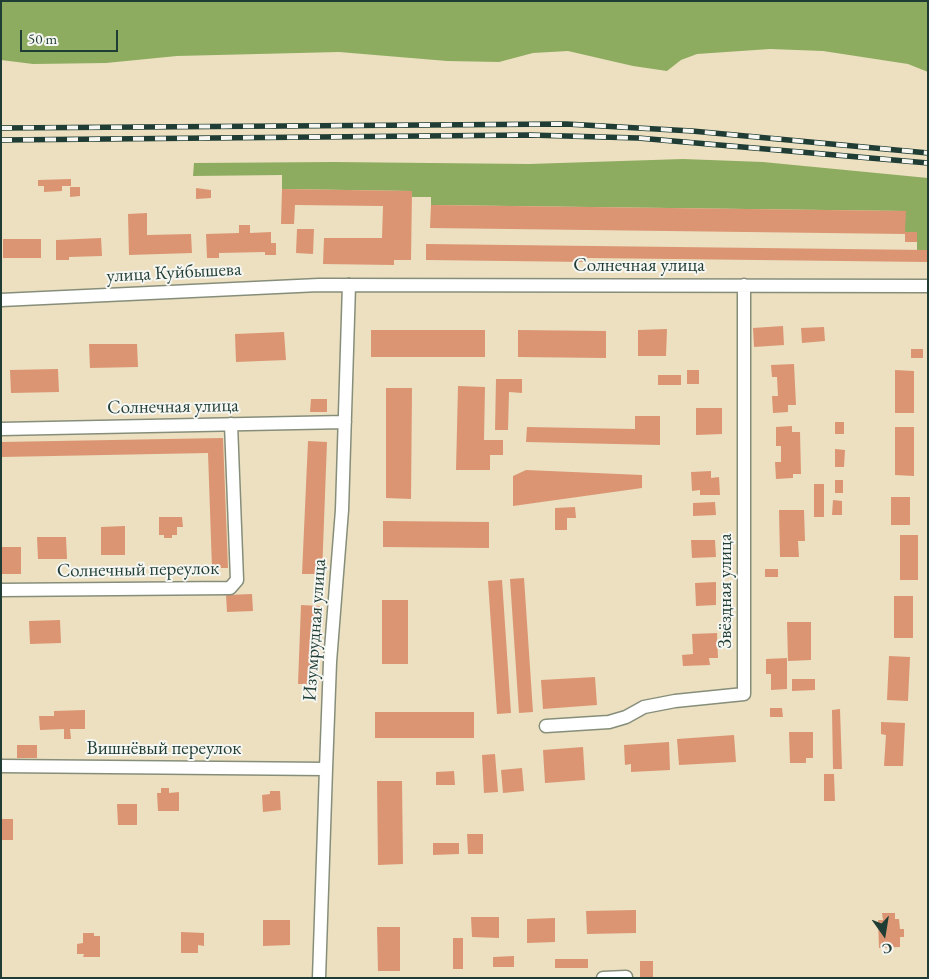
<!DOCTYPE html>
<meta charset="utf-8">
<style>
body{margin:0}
#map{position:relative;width:929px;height:979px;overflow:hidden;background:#ece0c1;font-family:"EB Garamond",serif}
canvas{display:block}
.frame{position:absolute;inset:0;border:2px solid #1f3d34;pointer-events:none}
.north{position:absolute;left:859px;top:909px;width:50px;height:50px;-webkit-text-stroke:4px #f6f6f2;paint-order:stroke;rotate:167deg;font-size:14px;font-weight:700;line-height:20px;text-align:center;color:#1f3d34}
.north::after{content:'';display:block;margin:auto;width:18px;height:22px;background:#1f3d34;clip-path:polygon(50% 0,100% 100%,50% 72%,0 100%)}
.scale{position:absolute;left:20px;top:30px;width:98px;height:22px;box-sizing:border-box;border:2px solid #1f3d34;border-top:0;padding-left:6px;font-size:15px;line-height:18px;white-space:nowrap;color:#1f3d34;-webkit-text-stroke:4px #f6f6f2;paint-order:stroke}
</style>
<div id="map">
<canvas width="929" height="979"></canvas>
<div class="frame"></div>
<div class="north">С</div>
<div class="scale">50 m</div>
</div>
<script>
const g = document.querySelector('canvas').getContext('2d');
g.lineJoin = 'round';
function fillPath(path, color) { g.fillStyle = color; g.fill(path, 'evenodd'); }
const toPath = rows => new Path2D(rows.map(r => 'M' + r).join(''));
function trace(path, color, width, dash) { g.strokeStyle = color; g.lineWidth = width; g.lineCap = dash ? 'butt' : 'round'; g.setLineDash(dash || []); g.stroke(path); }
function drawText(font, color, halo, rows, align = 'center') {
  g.font = font + ' "EB Garamond",serif'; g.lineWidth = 4; g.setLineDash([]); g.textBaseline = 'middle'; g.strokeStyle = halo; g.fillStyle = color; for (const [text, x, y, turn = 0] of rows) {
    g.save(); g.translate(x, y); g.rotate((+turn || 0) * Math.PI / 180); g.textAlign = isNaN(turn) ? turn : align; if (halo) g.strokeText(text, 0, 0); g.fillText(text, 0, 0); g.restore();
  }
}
fillPath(toPath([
 [1,1,928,1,928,72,908,64,823,51,770,49,697,54,681,60,667,71,633,66,568,51,533,53,499,62,447,61,339,52,177,56,106,63,33,64,1,60],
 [683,159,763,162,928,178,928,250,917,250,917,232,905,232,905,211,431,205,431,197,412,197,412,191,282,189,282,175,193,176,194,163,334,162,529,164]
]), '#8eac60');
fillPath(toPath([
 [71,179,71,186,62,186,62,191,44,192,44,186,38,186,38,180],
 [70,187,80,187,80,196,70,197],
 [196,188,211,190,211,198,196,199],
 [282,189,412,191,411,260,394,260,394,265,323,264,324,238,382,238,383,206,295,205,294,224,281,224],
 [431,205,906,211,905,232,917,232,917,242,905,242,905,234,430,228],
 [147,213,147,235,191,234,192,253,129,255,128,214],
 [239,225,250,225,250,233,271,232,271,243,276,243,276,255,265,255,265,252,219,253,219,258,207,258,206,234,239,233],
 [297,229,314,229,313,254,296,253],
 [101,238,102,256,69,257,69,260,56,260,56,240],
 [3,239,41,239,41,258,3,258],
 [426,244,928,250,928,262,587,258,587,262,426,260],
 [783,326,784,345,754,347,753,328],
 [824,327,825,341,802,343,801,328],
 [667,329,666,356,638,356,638,330],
 [371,330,485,330,485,357,371,357],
 [518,330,606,331,606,358,518,357],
 [284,332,286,360,236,362,235,334],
 [89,344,137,344,138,367,90,368],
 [911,349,923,349,923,358,911,358],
 [794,364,796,405,788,405,788,412,773,413,772,396,778,396,777,377,772,377,771,365],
 [58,369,59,392,11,393,10,370],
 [687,370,699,370,699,384,687,384],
 [895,370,914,371,914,413,895,413],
 [658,375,681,375,681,385,658,385],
 [496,379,522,379,522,393,509,392,508,430,495,430],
 [458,386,485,387,484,440,503,440,503,455,490,455,490,470,456,470],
 [386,388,412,388,411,499,386,498],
 [311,399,327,399,327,412,310,412],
 [696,408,722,408,722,434,696,435],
 [635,416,660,416,660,445,526,442,527,427,635,429],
 [835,422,844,422,844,434,835,434],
 [792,426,792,432,800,432,801,474,793,474,793,478,776,479,775,462,781,462,781,446,776,446,776,427],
 [895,427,914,427,914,476,895,475],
 [223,438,228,568,212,568,208,453,1,457,1,442],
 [308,441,327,442,322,574,302,574],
 [835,449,845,450,844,467,835,467],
 [526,470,642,475,642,488,513,506,513,476],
 [711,471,711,478,719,477,720,495,700,495,700,490,692,491,691,472],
 [835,480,843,480,843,493,835,493],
 [814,484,824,484,824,517,814,517],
 [891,497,910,497,910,525,891,525],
 [833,500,842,501,842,515,832,515],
 [715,502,716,515,693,516,693,503],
 [575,507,576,518,567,518,567,530,555,530,555,508],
 [779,510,804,510,805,541,798,541,799,557,780,557],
 [159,517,182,517,183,527,177,527,177,535,172,535,172,538,164,538,164,535,159,535],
 [383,521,489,522,489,548,383,547],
 [125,526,125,555,101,555,101,527],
 [900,535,918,535,918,580,900,580],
 [37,537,66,537,67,559,38,559],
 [691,540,715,540,716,557,692,558],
 [1,547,21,547,21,574,1,574],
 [765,569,778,569,778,577,765,577],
 [524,578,533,712,519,713,510,579],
 [502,580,511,713,497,714,488,581],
 [716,582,716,605,696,606,695,583],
 [252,594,253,611,227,612,226,595],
 [894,596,913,596,913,638,894,638],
 [382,600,408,600,408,664,382,664],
 [301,605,320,606,317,684,298,684],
 [60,620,61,643,30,644,29,621],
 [787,622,811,622,811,660,788,661],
 [717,633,718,658,709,658,710,665,683,666,682,655,693,654,692,634],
 [889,656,910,657,908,701,887,700],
 [787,658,787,689,771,690,771,674,766,674,766,659],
 [595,677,597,705,543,709,541,680],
 [792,679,815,679,815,690,792,691],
 [770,708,782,708,783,717,770,717],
 [840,709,842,769,833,769,832,710],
 [85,710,85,729,70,729,71,739,64,739,64,729,40,730,39,716,54,716,54,711],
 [375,712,474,712,474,738,375,738],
 [881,722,905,723,903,766,884,766,886,735,881,734],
 [789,732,813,732,813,758,806,758,806,763,790,763],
 [734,735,736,762,679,765,677,739],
 [669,742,670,770,631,772,631,764,625,765,624,745],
 [17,745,37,745,37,758,17,758],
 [583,747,585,780,545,783,543,750],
 [495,754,498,792,484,793,482,755],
 [522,768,524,791,503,793,501,770],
 [454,771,455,785,436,785,436,772],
 [824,774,834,774,835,801,824,801],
 [377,781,402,781,403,864,378,865],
 [161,788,169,788,169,793,179,792,179,811,158,811,157,793,161,793],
 [270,791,280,791,281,810,263,812,262,795,270,794],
 [117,804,137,804,137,825,118,825],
 [1,819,13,819,13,840,1,840],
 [467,834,483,834,483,854,468,854],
 [433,843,459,843,459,854,433,855],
 [636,910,636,933,587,934,586,911],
 [882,913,895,913,895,919,899,919,900,929,904,929,904,937,900,937,900,947,879,948,878,920,883,920],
 [471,917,499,917,499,938,472,937],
 [555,918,555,942,527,943,527,919],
 [263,920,290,920,290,945,263,946],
 [377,927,400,927,400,971,378,971],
 [181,932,204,933,204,946,198,945,198,953,181,953],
 [83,933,94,933,94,936,100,936,100,957,83,957,84,954,77,954,77,944,83,943],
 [453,938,463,938,463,969,453,969],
 [514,956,514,967,493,967,493,957],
 [555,959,588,959,588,968,555,968],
 [640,961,653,961,653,978,640,978]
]), '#db9572');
const minor = toPath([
 [1,300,319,285,928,286],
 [1,429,345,422],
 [1,590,230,588,237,580,231,424],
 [546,726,609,722,626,717,644,707,675,701,744,694,744,285],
 [1,766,326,769],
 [319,978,326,769,330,662,342,510,349,285],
 [603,978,626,977]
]);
trace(minor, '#868e7a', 15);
trace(minor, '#fff', 12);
const rail = toPath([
 [1,128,566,124,692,131,928,153],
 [1,140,529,135,638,138,928,163]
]);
trace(rail, '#1f3d34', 5.5);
trace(rail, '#f6f6f2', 4, [11]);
drawText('19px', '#1f3d34', '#f6f6f2', [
 ["Солнечная улица",639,266],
 ["улица Куйбышева",174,273,-3],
 ["Солнечная улица",173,407,-1],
 ["Солнечный переулок",138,570,-1],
 ["Звёздная улица",726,591,-90],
 ["Изумрудная улица",315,630,-86],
 ["Вишнёвый переулок",164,749]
]);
</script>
